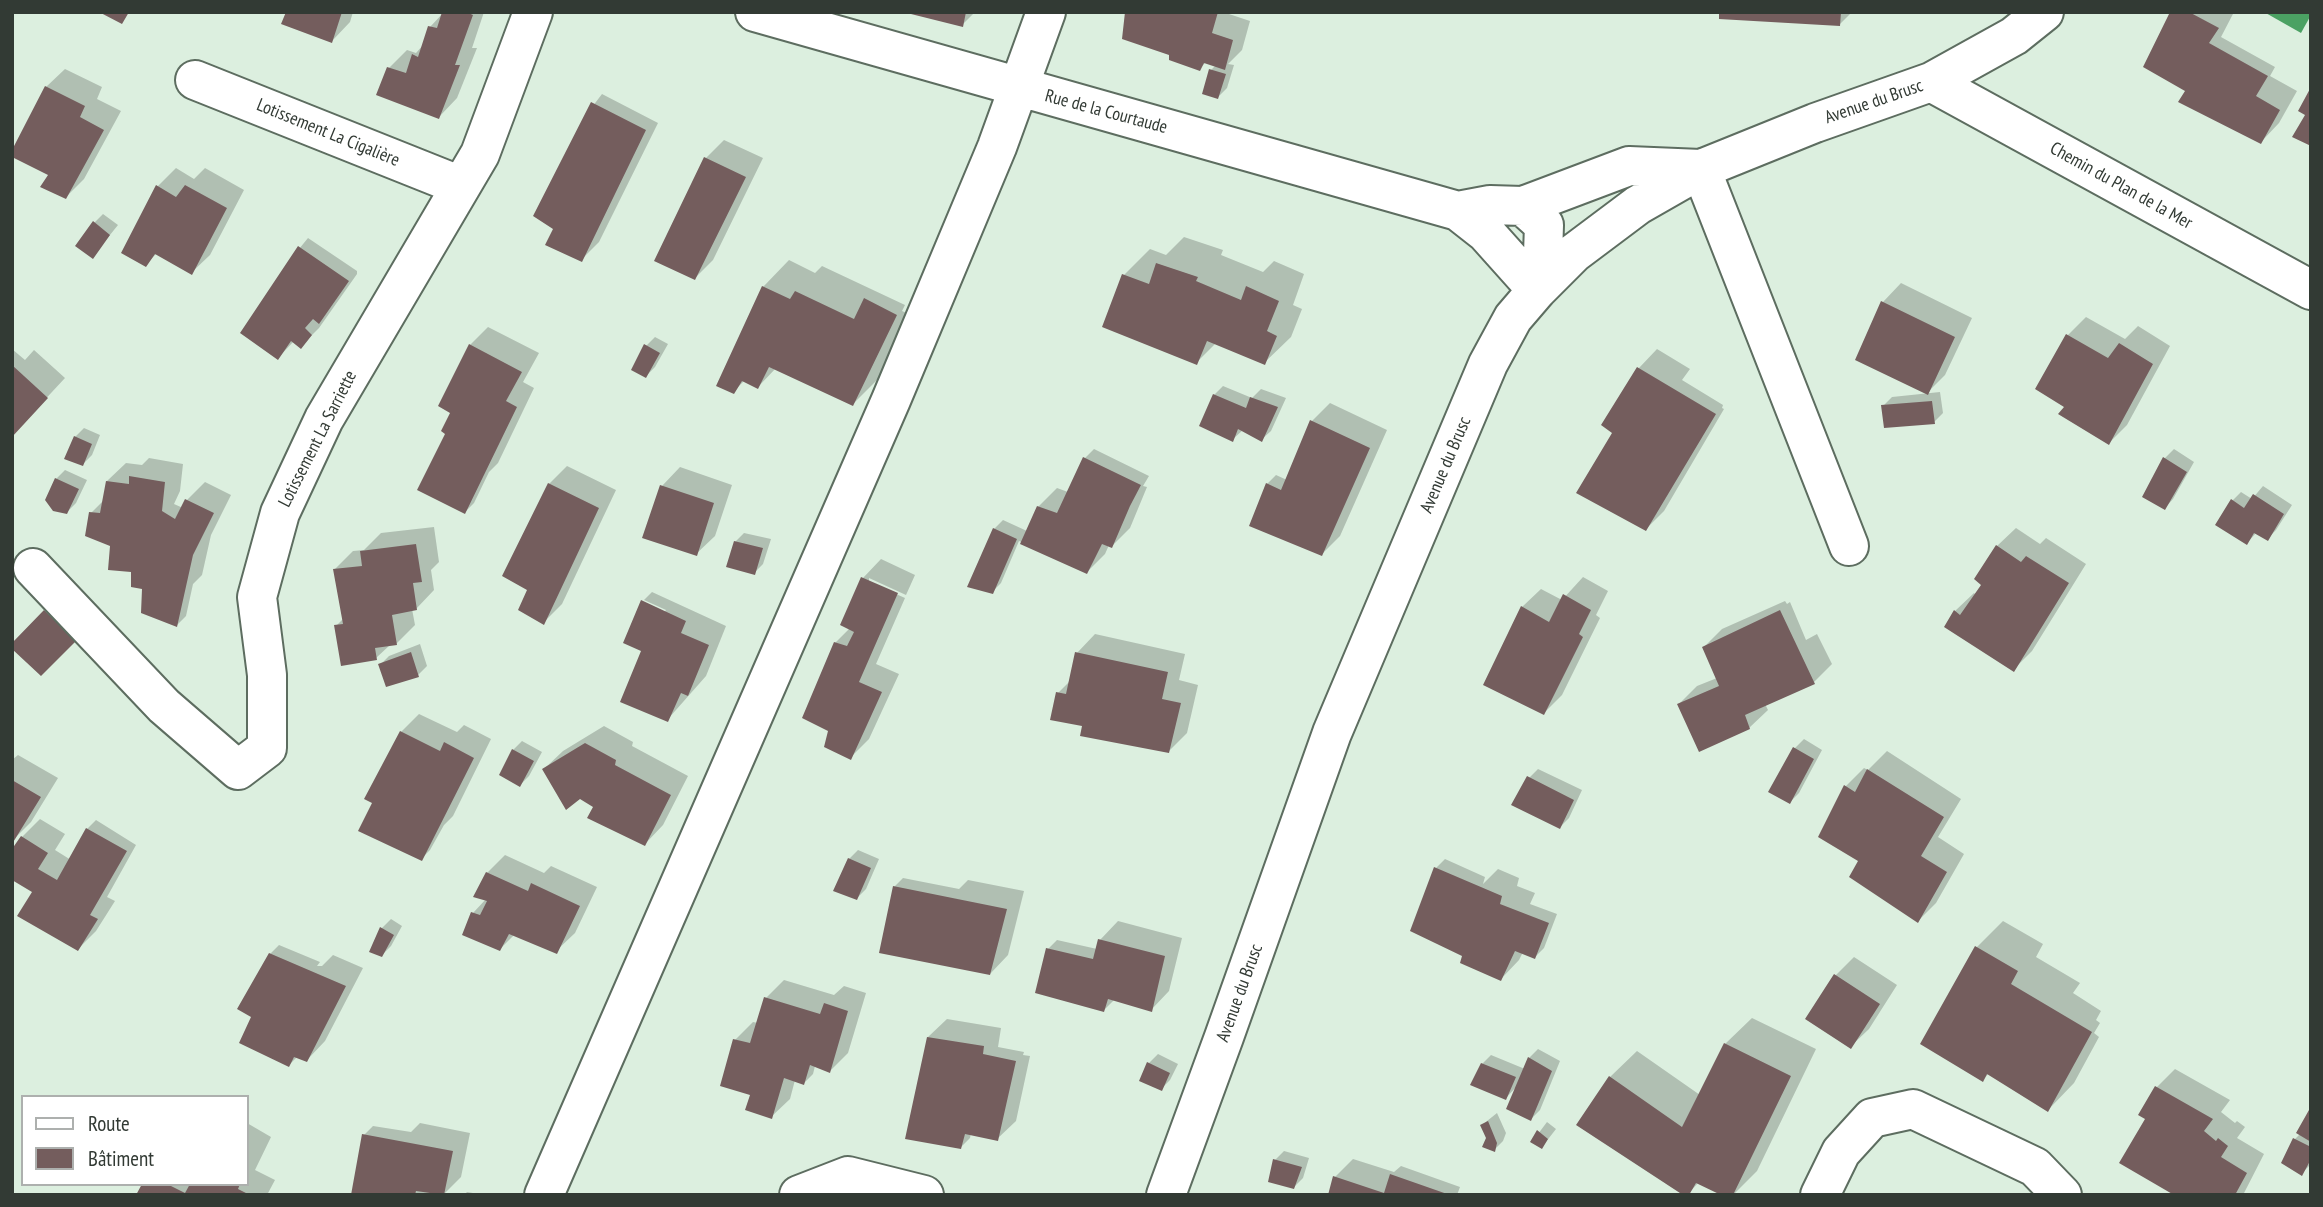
<!DOCTYPE html>
<meta charset="utf-8">
<style>
body{margin:0}
#map{position:relative;width:2323px;height:1207px;overflow:hidden;background:#dcefdf;font-family:"PT Sans Narrow",sans-serif}
canvas{display:block}
.frame{position:absolute;inset:0;border:14px solid #323a34;pointer-events:none}
.legend{position:absolute;left:21px;top:1095px;width:228px;height:91px;box-sizing:border-box;background:#fff;border:2px solid #adb0ae;margin:0;padding:9px 12px;list-style:none;font-size:21px;color:#323a34}
.legend li{display:flex;align-items:center;gap:14px;height:35px}
.legend b{width:35px;border:2px solid #adb0ae}
</style>
<div id="map">
<canvas width="2323" height="1207"></canvas>
<div class="frame"></div>
<ul class="legend">
<li><b style="height:9px;background:#fff"></b>Route</li>
<li><b style="height:19px;background:#745d5d"></b>Bâtiment</li>
</ul>
</div>
<script>
const g = document.querySelector('canvas').getContext('2d');
g.lineJoin = 'round';
function fillPath(path, color) { g.fillStyle = color; g.fill(path, 'evenodd'); }
const toPath = rows => new Path2D(rows.map(r => 'M' + r).join(''));
function trace(path, color, width, dash) { g.strokeStyle = color; g.lineWidth = width; g.lineCap = dash ? 'butt' : 'round'; g.setLineDash(dash || []); g.stroke(path); }
function drawText(font, color, halo, rows, align = 'center') {
  g.font = font + ' "PT Sans Narrow",sans-serif'; g.lineWidth = 7; g.setLineDash([]); g.textBaseline = 'middle'; g.strokeStyle = halo; g.fillStyle = color; for (const [text, x, y, turn = 0] of rows) {
    g.save(); g.translate(x, y); g.rotate((+turn || 0) * Math.PI / 180); g.textAlign = isNaN(turn) ? turn : align; if (halo) g.strokeText(text, 0, 0); g.fillText(text, 0, 0); g.restore();
  }
}
fillPath(toPath([
 [2264,12,2311,12,2311,15,2301,33]
]), '#4ba163');
fillPath(toPath([
 [288,12,353,12,350,22,332,41],
 [444,12,484,12,472,48,477,48,457,98,439,117,389,68,407,50,416,53,424,44,430,27],
 [906,12,975,12,962,25],
 [1127,12,1230,12,1229,14,1250,21,1242,50,1228,64,1234,65,1227,88,1218,97,1211,70,1216,65,1206,62,1199,69,1171,54],
 [1721,12,1852,12,1839,25],
 [2172,12,2234,12,2221,37,2275,67,2270,76,2297,91,2279,123,2261,142,2187,90],
 [65,69,102,87,97,99,121,111,84,179,66,197,50,174,46,87],
 [602,94,658,123,599,242,581,260,556,228,586,115],
 [724,140,763,158,713,260,695,278,706,158],
 [176,168,194,179,205,168,244,190,210,255,191,273,157,253,145,265,123,252,158,186],
 [103,214,118,225,93,256,94,223],
 [1184,237,1223,250,1221,255,1263,272,1274,261,1304,274,1293,305,1302,309,1291,337,1264,363,1216,343,1197,362,1124,275,1150,249,1166,255],
 [308,238,357,271,357,274,319,328,301,346,294,341,278,358,290,260],
 [789,260,815,273,822,266,905,305,902,311,909,314,879,378,853,404,776,368,758,387,745,380,733,392,763,287],
 [1901,283,1972,318,1945,375,1927,393,1857,359,1883,302],
 [2086,317,2125,339,2138,326,2170,346,2127,425,2109,443,2067,406,2067,336],
 [488,327,539,353,523,382,534,388,498,463,489,472,474,503,465,512,447,433,456,406,470,345],
 [655,337,668,344,655,367,646,376,646,346],
 [12,349,25,360,34,350,65,378,12,435],
 [1657,349,1690,369,1682,380,1723,405,1722,408,1724,409,1664,511,1646,529,1619,426,1603,424,1639,368],
 [1223,386,1252,398,1261,389,1286,398,1271,431,1262,439,1243,430,1233,439,1214,395],
 [1940,392,1943,413,1934,422,1883,406,1892,397],
 [1330,403,1387,430,1340,536,1322,554,1267,484,1276,475,1287,480,1312,421],
 [84,428,100,435,92,455,83,464,75,437],
 [1094,449,1149,476,1143,486,1147,487,1130,528,1112,546,1109,545,1105,554,1087,572,1019,541,1001,583,992,592,994,529,1003,520,1027,531,1038,507,1057,488,1068,492,1085,458],
 [2174,449,2194,462,2173,499,2165,508,2144,496,2165,458],
 [149,458,183,464,180,491,174,504,183,508,187,500,205,482,231,495,211,535,202,575,193,584,186,616,177,625,144,590,133,570,112,544,91,513,104,500,107,481,126,463,142,465],
 [567,466,616,490,562,604,544,622,529,589,549,484],
 [680,467,732,485,715,536,696,554,662,486],
 [65,470,87,480,76,503,67,512,56,479],
 [2263,486,2292,505,2276,530,2267,539,2257,532,2247,543,2232,501,2241,492,2252,499],
 [434,527,439,562,431,570,434,590,416,609,412,609,415,625,396,644,390,645,376,658,336,626,344,618,335,569,353,551,364,550,381,533],
 [2016,528,2040,544,2046,538,2086,564,2032,651,2014,669,1946,626,1955,611,1974,593,1976,595,1983,585,1997,546],
 [744,533,771,539,763,564,754,573,735,542],
 [881,559,915,575,906,595,869,578,869,582,905,598,876,664,899,674,869,739,850,758,830,730,835,643,850,628,843,624,863,578],
 [1583,577,1608,591,1596,615,1600,618,1562,695,1544,713,1522,607,1541,589,1562,600],
 [652,592,726,626,706,676,668,719,664,613,666,610,644,600],
 [1785,601,1787,604,1790,602,1806,640,1817,634,1832,664,1814,682,1765,704,1768,710,1749,728,1679,704,1697,686,1717,678,1704,647,1722,629],
 [54,602,83,631,41,674,12,645],
 [1095,634,1185,654,1179,680,1198,685,1187,733,1169,751,1058,693,1071,680,1077,653],
 [420,644,427,666,418,675,380,665,389,656],
 [419,714,457,732,464,725,491,739,453,816,444,825,430,850,421,859,374,803,401,732],
 [604,726,633,742,632,746,688,776,663,825,645,844,544,769,563,751],
 [1804,739,1822,750,1799,793,1790,802,1771,791,1795,748],
 [522,741,542,752,529,776,520,785,513,750],
 [1887,751,1961,799,1938,837,1964,854,1936,903,1918,921,1860,860,1821,836,1846,786,1864,768,1868,770],
 [18,755,58,778,31,822,13,840,12,760],
 [1538,769,1582,790,1569,818,1560,827,1529,778],
 [40,819,65,834,55,850,71,860,87,829,96,820,136,845,107,897,115,901,96,931,78,949,35,892,22,837],
 [858,850,879,859,866,889,857,898,849,859],
 [505,855,544,873,551,866,597,887,575,933,556,951,515,934,500,949,473,913,486,899,487,873],
 [1445,859,1485,877,1483,884,1498,869,1519,878,1517,886,1535,893,1530,904,1557,914,1544,948,1535,957,1523,952,1519,960,1501,979,1464,955,1436,868],
 [903,878,959,889,968,880,1024,891,1008,955,990,974,894,887],
 [391,919,402,926,391,946,382,955,371,951,382,928],
 [1118,921,1182,938,1169,991,1151,1010,1115,999,1104,1010,1048,949,1057,940,1097,949,1100,940],
 [2003,921,2043,944,2036,957,2080,983,2073,993,2101,1011,2096,1020,2100,1023,2094,1033,2099,1037,2074,1083,2048,1110,1989,1073,1983,1080,1977,947],
 [279,945,320,962,317,966,322,966,333,955,363,968,325,1041,307,1060,298,1056,289,1065,257,1009,270,954],
 [1854,957,1897,985,1869,1029,1850,1047,1807,1019,1836,975],
 [784,980,834,995,844,986,866,993,848,1053,830,1071,815,1066,813,1074,804,1083,795,1080,790,1099,771,1117,752,1094,735,1040,753,1022,758,1023,766,998],
 [1752,1018,1816,1049,1757,1171,1733,1195,1725,1195,1699,1182,1687,1195,1610,1077,1637,1051,1700,1095,1725,1044],
 [947,1019,1001,1028,998,1047,1024,1052,1023,1055,1030,1056,1016,1121,997,1139,971,1133,970,1138,961,1147,928,1037],
 [1538,1049,1560,1061,1540,1110,1531,1119,1517,1086,1506,1098,1482,1064,1491,1055,1525,1069,1529,1058],
 [1158,1054,1178,1064,1170,1080,1161,1089,1149,1063],
 [2175,1069,2230,1100,2221,1112,2235,1123,2237,1121,2245,1127,2237,1138,2264,1154,2243,1195,2177,1195,2148,1118,2157,1087],
 [2311,1110,2311,1164,2302,1173,2295,1139,2300,1134],
 [1497,1113,1506,1133,1503,1141,1494,1150,1482,1125],
 [1547,1122,1556,1129,1542,1147,1532,1142],
 [247,1123,271,1137,255,1170,275,1180,267,1195,138,1195,144,1184,247,1184],
 [420,1123,470,1133,461,1177,443,1195,434,1193,353,1195,364,1135,373,1126,411,1132],
 [1284,1151,1309,1158,1303,1178,1294,1187,1275,1160],
 [1353,1159,1394,1172,1401,1166,1460,1187,1457,1195,1330,1195,1335,1177],
 [467,1192,485,1195,464,1195]
]), '#0003');
fillPath(toPath([
 [99,12,129,12,122,24],
 [286,12,342,12,332,43,281,24],
 [442,12,466,12,473,15,455,65,460,65,439,119,376,95,387,67,406,73,412,54,418,57,428,26,437,28],
 [903,12,966,12,963,27],
 [1125,12,1218,12,1212,33,1233,40,1225,70,1204,63,1200,71,1169,60,1169,55,1122,39],
 [1719,12,1841,12,1840,26,1719,19],
 [2170,12,2189,12,2219,28,2209,43,2268,76,2256,96,2280,110,2261,144,2178,102,2185,91,2143,67],
 [1209,69,1226,74,1218,99,1202,94],
 [45,86,85,106,80,117,104,130,66,199,40,187,48,175,12,157,12,150],
 [2311,87,2311,146,2292,137,2305,115,2298,111],
 [591,102,646,130,582,262,545,245,553,229,533,216],
 [704,157,746,177,695,280,654,261],
 [156,185,176,197,185,185,227,208,192,275,155,254,146,267,121,253],
 [93,221,110,235,93,259,75,246],
 [298,246,349,281,319,324,313,319,305,328,312,335,301,349,291,341,278,360,240,333],
 [1156,263,1198,277,1196,281,1241,300,1246,286,1279,301,1267,331,1277,336,1265,365,1207,341,1197,365,1102,327,1122,274,1149,284],
 [762,286,790,299,795,291,854,319,864,298,897,315,853,406,769,367,758,389,742,381,734,394,716,386],
 [1881,301,1955,337,1928,395,1855,360],
 [2066,334,2108,358,2119,343,2153,364,2109,445,2058,414,2064,407,2035,389],
 [469,344,522,372,506,401,517,407,465,514,417,490,445,434,441,431,450,413,438,406],
 [644,344,660,353,646,378,631,370],
 [12,365,48,398,12,437],
 [1637,367,1716,414,1646,531,1576,493,1612,433,1601,425],
 [1213,394,1246,408,1250,397,1278,407,1262,442,1238,429,1233,442,1199,426],
 [1932,401,1935,424,1884,428,1881,405],
 [1310,420,1370,448,1322,556,1249,526,1266,483,1281,490],
 [74,436,92,444,83,466,64,459],
 [1083,457,1141,485,1130,506,1112,548,1102,544,1087,574,1020,544,1037,506,1057,513],
 [2163,457,2187,472,2165,510,2142,497],
 [129,476,165,482,162,511,175,519,185,499,214,513,193,555,177,627,141,613,142,589,131,587,131,572,108,570,110,546,85,536,89,512,100,513,106,481,129,484],
 [55,478,79,489,67,514,53,511,45,500],
 [548,483,599,508,544,625,518,610,527,590,502,576],
 [660,485,714,503,697,556,642,538],
 [2253,494,2284,514,2268,541,2254,533,2247,545,2215,525,2231,499,2244,508],
 [993,528,1017,539,993,594,967,587],
 [734,541,763,548,755,575,726,567],
 [416,544,422,582,413,583,417,610,392,615,397,645,375,648,377,660,341,666,334,625,343,624,333,569,362,566,360,551],
 [1996,545,2021,562,2026,556,2069,583,2014,672,1944,627,1954,610,1960,615,1981,585,1974,579],
 [861,577,898,593,859,682,882,692,851,760,824,747,828,731,802,718,834,642,847,646,854,632,840,625],
 [1563,594,1591,610,1579,634,1583,637,1544,715,1483,685,1521,606,1549,622],
 [641,600,686,621,681,633,709,645,688,696,681,693,668,722,620,702,641,651,623,643],
 [44,610,76,641,41,676,12,649,12,643],
 [1780,610,1815,684,1745,715,1750,729,1699,752,1677,704,1719,686,1702,647],
 [411,652,419,677,386,687,378,664],
 [1075,652,1168,672,1162,699,1181,703,1169,753,1080,736,1082,726,1050,720,1056,692,1066,694],
 [400,731,440,751,444,742,474,758,422,861,358,831,372,803,364,799],
 [585,743,616,760,615,765,671,795,645,846,587,818,593,807,580,799,566,810,542,769],
 [1793,747,1814,759,1790,804,1768,792],
 [512,749,534,761,520,787,499,775],
 [1867,769,1944,817,1921,856,1947,872,1918,923,1849,877,1858,861,1818,837,1844,785,1855,792],
 [1527,776,1574,800,1560,829,1511,805],
 [12,780,41,797,12,844],
 [86,828,127,851,90,915,98,919,78,951,17,916,32,892,12,880,12,849,21,836,48,853,38,869,57,880],
 [848,858,871,868,857,900,833,891],
 [1434,867,1502,896,1500,904,1549,923,1535,959,1515,951,1501,981,1460,963,1462,956,1410,931],
 [486,872,528,891,531,883,580,906,557,954,509,934,500,951,462,935,471,912,480,915,487,901,473,897],
 [893,886,1007,909,990,975,879,953],
 [380,927,394,935,382,957,369,952],
 [1098,939,1165,956,1152,1012,1108,999,1104,1012,1035,993,1046,948,1093,959],
 [1975,946,2018,971,2011,984,2092,1032,2048,1112,1987,1074,1983,1082,1920,1044],
 [269,953,346,986,307,1062,294,1057,289,1067,239,1043,251,1017,237,1009],
 [1834,974,1880,1004,1851,1049,1805,1019],
 [764,997,820,1014,824,1003,848,1011,830,1073,810,1065,804,1085,784,1078,772,1119,745,1110,750,1095,720,1086,733,1039,750,1043],
 [927,1037,984,1046,983,1054,1016,1061,998,1141,965,1134,961,1149,905,1139],
 [1724,1043,1791,1076,1733,1195,1721,1195,1696,1183,1689,1195,1683,1195,1576,1125,1609,1076,1682,1127],
 [1528,1057,1552,1071,1531,1121,1506,1109],
 [1147,1062,1170,1073,1162,1091,1139,1081],
 [1481,1063,1516,1077,1506,1100,1470,1085],
 [2155,1086,2213,1119,2204,1131,2216,1141,2218,1138,2228,1146,2221,1157,2247,1173,2235,1195,2174,1195,2119,1163,2145,1119,2138,1115],
 [2309,1110,2311,1111,2311,1142,2296,1133],
 [1488,1121,1497,1143,1495,1152,1482,1147,1486,1138,1480,1125],
 [1537,1130,1548,1139,1542,1149,1530,1142],
 [362,1134,453,1151,444,1195,416,1191,415,1195,351,1195],
 [2293,1138,2311,1147,2311,1159,2302,1176,2281,1163],
 [1273,1159,1302,1167,1294,1189,1268,1182],
 [1390,1174,1450,1195,1328,1195,1333,1176,1384,1193],
 [142,1184,167,1184,185,1193,190,1184,240,1184,238,1189,250,1195,136,1195]
]), '#745d5d');
const minor = toPath([
 [755,12,1458,211,1486,233,1537,290],
 [195,80,461,186],
 [1931,82,2311,290],
 [1523,206,1544,225,1543,254,1537,290],
 [1458,211,1490,205,1523,206,1629,166,1701,169,1849,546],
 [33,568,164,706,238,770,267,748,267,675,257,597,280,513,324,419,480,154,533,12],
 [544,1195,891,400,997,147,1046,12],
 [799,1195,848,1176,924,1195],
 [1166,1195,1224,1037,1332,733,1488,364,1513,318,1537,290,1574,253,1638,205,1701,169,1815,123,1931,82,2014,36,2044,12],
 [1820,1195,1841,1152,1872,1118,1913,1109,2035,1167,2062,1195]
]);
trace(minor, '#5d6d60', 42);
trace(minor, '#fff', 38);
drawText('18px', '#323a34', '#fff', [
 ["Avenue du Brusc",1874,102,-19],
 ["Rue de la Courtaude",1106,112,15],
 ["Lotissement La Cigalière",328,133,22],
 ["Chemin du Plan de la Mer",2121,186,29],
 ["Lotissement La Sarriette",318,439,-63],
 ["Avenue du Brusc",1446,465,-67],
 ["Avenue du Brusc",1240,993,-70]
]);
</script>
